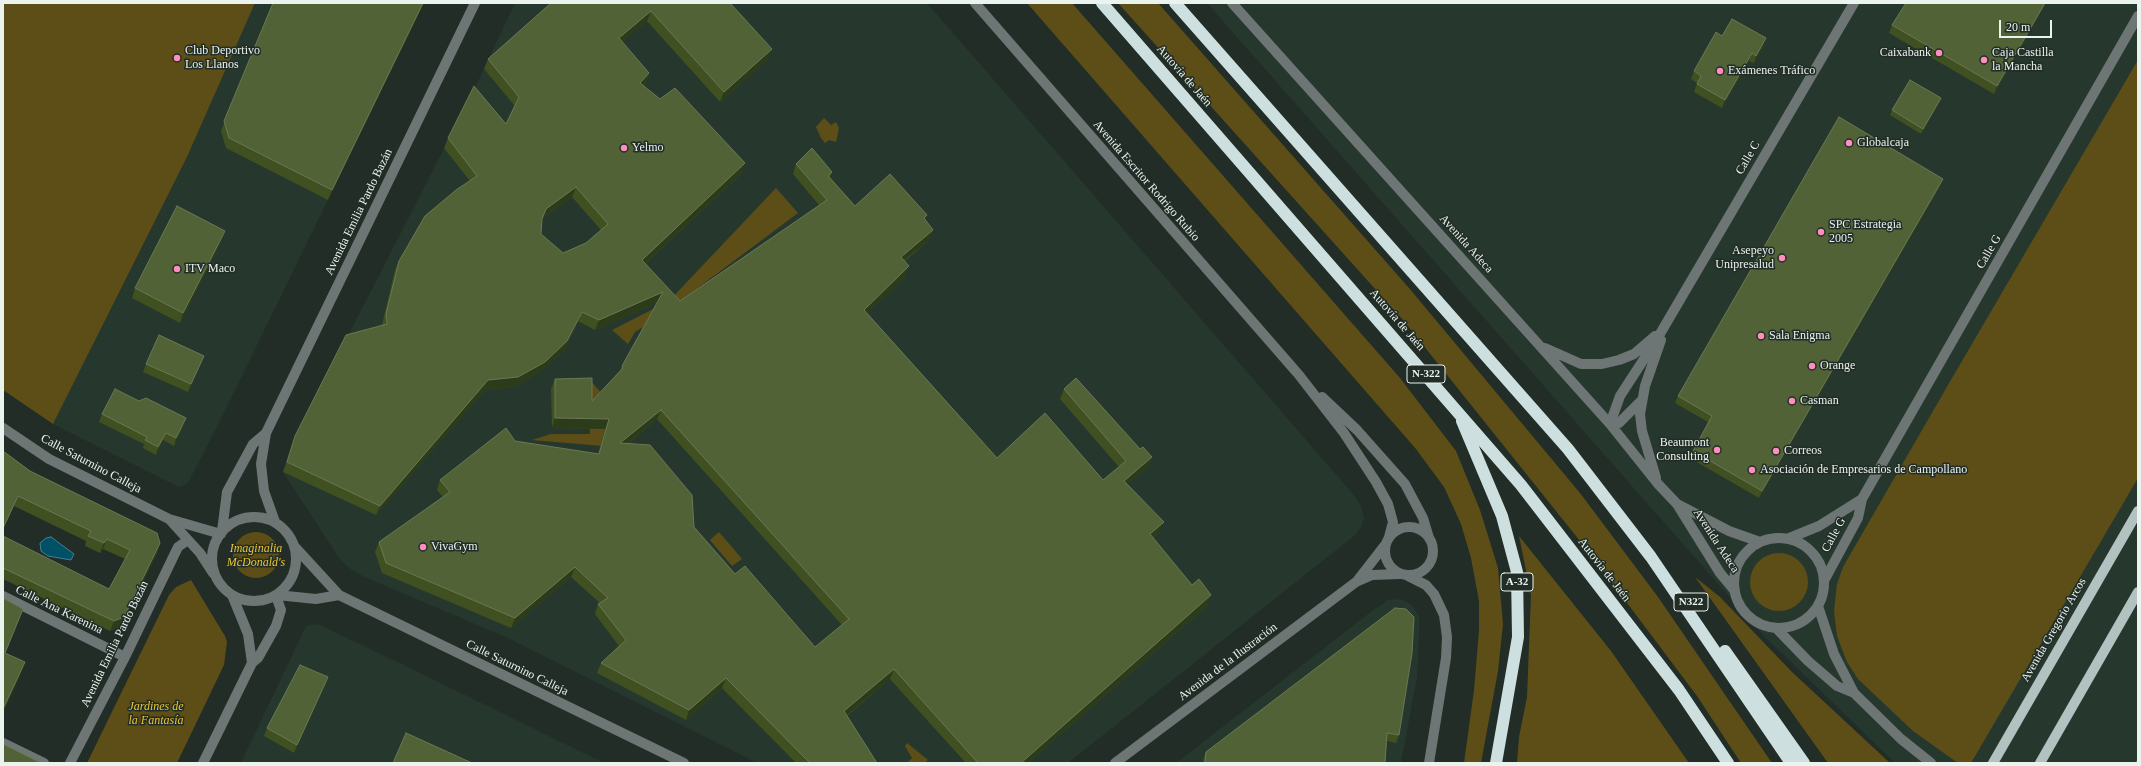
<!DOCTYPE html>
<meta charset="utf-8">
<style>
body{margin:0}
#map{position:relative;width:2141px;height:766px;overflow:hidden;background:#212d26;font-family:"Times New Roman",serif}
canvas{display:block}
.frame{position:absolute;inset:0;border:4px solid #ebf3ee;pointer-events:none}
.scale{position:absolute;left:1999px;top:20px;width:53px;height:18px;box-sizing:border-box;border:2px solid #ebf3ee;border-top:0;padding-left:5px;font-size:12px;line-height:14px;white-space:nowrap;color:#ebf3ee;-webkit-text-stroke:3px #212d26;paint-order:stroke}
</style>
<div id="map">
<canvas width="2141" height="766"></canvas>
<div class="frame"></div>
<div class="scale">20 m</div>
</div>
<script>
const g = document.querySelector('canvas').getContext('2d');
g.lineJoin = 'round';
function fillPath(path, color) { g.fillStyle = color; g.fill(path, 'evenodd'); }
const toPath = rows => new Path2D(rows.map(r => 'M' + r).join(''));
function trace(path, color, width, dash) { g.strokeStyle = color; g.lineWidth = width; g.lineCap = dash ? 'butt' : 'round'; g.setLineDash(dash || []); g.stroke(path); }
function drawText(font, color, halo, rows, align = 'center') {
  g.font = font + ' "Times New Roman",serif'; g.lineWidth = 3; g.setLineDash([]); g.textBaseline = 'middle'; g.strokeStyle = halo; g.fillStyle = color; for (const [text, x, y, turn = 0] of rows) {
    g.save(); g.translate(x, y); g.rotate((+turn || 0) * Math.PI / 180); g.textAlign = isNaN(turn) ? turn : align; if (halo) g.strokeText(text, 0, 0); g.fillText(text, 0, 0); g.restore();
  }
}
fillPath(toPath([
 [255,3,424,3,218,425,188,483,179,487,53,424,187,157],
 [515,3,927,3,1353,494,1361,506,1364,518,1361,527,1354,536,1068,763,757,763,508,638,367,578,353,571,341,561,283,472,292,445,471,96],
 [1207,3,2138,3,2138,763,1895,763,1763,635],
 [1401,599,1412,605,1419,616,1419,635,1417,677,1401,763,1176,763,1372,611,1388,600],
 [318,624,416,671,604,763,241,763,306,626]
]), '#26382e');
fillPath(toPath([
 [3,3,255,3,187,157,53,424,3,390],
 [1027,3,1072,3,1400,378,1456,451,1480,510,1498,568,1503,624,1498,671,1481,763,1464,763,1474,690,1479,630,1479,601,1471,558,1461,524,1444,487,1416,449],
 [1118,3,1158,3,1409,288,1580,493,1658,597,1772,763,1741,763,1697,696,1588,551,1403,320],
 [2138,60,2138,478,1971,763,1958,763,1913,731,1858,679,1847,662,1837,636,1834,611,1837,584,1843,567,1948,385],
 [824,118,831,125,836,122,839,128,836,142,829,140,825,143,821,138,816,127],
 [776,188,798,213,659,317,635,332,628,344,612,330,669,301],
 [590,380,603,395,614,433,614,447,532,440,551,434,590,434,588,388],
 '233 555a23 23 0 1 1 46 0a23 23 0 1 1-46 0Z',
 [719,532,742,559,732,566,710,540],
 [1519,536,1611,651,1689,763,1517,763,1519,737,1527,697,1531,595],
 '1750 582a29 29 0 1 1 58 0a29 29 0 1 1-58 0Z',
 [1695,577,1720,597,1792,672,1890,763,1828,763],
 [191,580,225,636,227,642,224,665,177,763,87,763,169,595,176,587],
 [907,743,928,760,924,763,907,763,912,758,905,746]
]), '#5d4e18');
const water = toPath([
 [51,537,74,554,71,560,48,556,41,551,40,543,46,538,51,537]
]);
fillPath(water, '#005068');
trace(water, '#468190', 1);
trace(toPath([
 [975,3,1299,375,1344,433,1376,482,1388,504,1393,522,1389,537],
 [1232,3,1610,424,1658,484,1677,504,1720,573,1735,591],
 [1545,348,1581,364,1602,364,1619,360,1634,354,1655,336],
 [1322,397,1357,430,1405,484,1423,518,1429,538],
 [1642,400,1619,423,1610,424,1620,396,1657,339,1854,3],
 [3,428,49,459,169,519,221,534],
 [1656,478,1642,431,1640,414,1645,386,1661,340],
 [1677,504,1729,531,1760,542],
 '212 559a42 42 0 1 1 84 0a42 42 0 1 1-84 0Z',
 [169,519,200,553,213,573],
 [275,522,264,491,261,464,266,433,475,3],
 '1385 551a24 24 0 1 1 48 0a24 24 0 1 1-48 0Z',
 [222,531,227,492,253,444,266,433],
 '1734 583a45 45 0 1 1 90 0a45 45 0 1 1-90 0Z',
 [1787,539,1819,526,1862,499],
 [294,546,339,595,684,763],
 [1408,576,1426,585,1434,594,1444,615,1447,637,1446,658,1429,763],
 [1357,581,1385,545],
 [1824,581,1858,518,1862,499,2138,16],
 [232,595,248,634,252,663],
 [277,595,316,599,339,595],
 [3,596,125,657],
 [1818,606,1834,654,1854,693,1901,739,1931,763],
 [1776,628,1808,661,1837,686,1854,693],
 [3,743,44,763],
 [70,763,125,657,178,547,188,540],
 [203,763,252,663,258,658,276,626,281,610,276,596],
 [1115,763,1356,582,1372,575,1400,574]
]), '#6e7675', 10);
trace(toPath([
 [1993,763,2138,511],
 [2040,763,2138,592]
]), '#b2c2c1', 10);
trace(toPath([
 [1102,3,1521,485,1679,690,1728,763],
 [1175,3,1568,449,1651,557,1791,763],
 [1462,421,1502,516,1517,572,1518,637,1496,763],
 [1725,651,1804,763]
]), '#cde0df', 12);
fillPath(toPath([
 [273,3,424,3,328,200,226,148,221,131],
 [551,3,730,3,768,59,720,102,647,21,622,42,649,73,646,82,643,86,742,173,645,264,680,301,819,205,793,174,796,164,832,172,830,177,855,206,926,220,929,240,905,261,906,276,867,313,997,458,1103,480,1119,467,1060,399,1064,389,1148,467,1127,484,1160,532,1153,538,1208,605,1028,763,966,763,890,679,847,716,877,763,796,763,722,688,686,720,597,673,601,663,619,646,595,614,598,604,600,603,571,577,511,628,382,573,375,552,379,542,443,497,437,490,440,480,515,441,598,454,605,429,552,428,551,389,555,379,592,401,619,372,622,366,657,303,595,330,578,321,564,351,541,371,515,387,485,390,376,515,283,472,295,436,382,325,395,270,399,261,470,181,444,148,448,138,506,124,515,106,484,69,488,59],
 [572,197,601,230,586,243,563,253,541,234,542,219],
 [657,419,842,625,815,647,735,574,694,527,628,444],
 [2046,3,1994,94,1889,33,1892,25],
 [1722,36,1764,46,1754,63,1749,61,1722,108,1694,92,1697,83,1691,79,1694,71],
 [1941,98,1939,103,1921,134,1890,115,1892,110],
 [1940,186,1759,498,1690,458,1693,451,1708,422,1675,403,1678,396],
 [221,241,180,323,132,298,135,288],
 [204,356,201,363,188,392,143,372,146,364],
 [102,414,183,426,174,446,163,440,156,455,143,448,144,444,99,422],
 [3,451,30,471,160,543,157,553,120,627,110,631,3,579,3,536,109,589,125,559,103,549,100,553,85,546,86,541,14,506,3,530],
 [1395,608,1399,735,1396,743,1387,741,1385,763,1203,763,1203,760,1206,752],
 [325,685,294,753,264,736,267,728]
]), '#405020');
fillPath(toPath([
 [423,3,424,3,328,200,332,190],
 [2045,3,2046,3,1994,94,1997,86],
 [651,11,647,21,615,48,619,38],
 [1766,38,1764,46,1754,63,1756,56],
 [772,49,768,59,720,102,724,92],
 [1752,53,1749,61,1722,108,1725,100],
 [649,73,646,82,636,93,640,83],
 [1941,98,1939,103,1921,134,1923,129],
 [745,163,742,173,638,270,642,260],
 [1943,179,1940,186,1759,498,1762,491],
 [576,187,572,197,542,219,546,209],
 [933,230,929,240,897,266,901,257],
 [225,231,221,241,180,323,183,313],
 [909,266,906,276,860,320,864,310],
 [663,292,659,302,595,330,599,320],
 [582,312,578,321,564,351,541,371,515,387,485,390,376,515,380,506,488,380],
 [204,356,201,363,188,392,191,384],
 [661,410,657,419,617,453,620,443],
 [186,418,183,426,174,446,176,438],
 [555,418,609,419,605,429,552,428],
 [166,433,163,440,156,455,158,447],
 [1152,457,1148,467,1120,490,1124,481],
 [18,496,14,506,3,530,3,528],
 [1164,522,1160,532,1146,544,1150,534],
 [107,539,103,549,100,553,104,543],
 [160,543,157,553,120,627,110,631,114,621],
 [575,567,571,577,511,628,515,618],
 [1211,595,1208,605,1028,763,1021,763],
 [23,609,18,623,3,659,3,658],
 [25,662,20,676,3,713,4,707],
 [894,669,890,679,840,721,844,711],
 [328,677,325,685,294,753,297,745],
 [726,678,722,688,686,720,689,710]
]), '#2c3b19');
const building = toPath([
 [273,3,423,3,332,190,229,138,224,121,273,3],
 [551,3,730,3,772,49,724,92,651,11,619,38,649,73,640,83,660,99,675,88,745,163,642,260,680,301,827,200,796,164,812,148,832,172,828,176,855,206,890,174,927,215,924,218,933,230,901,257,909,266,864,310,997,458,1045,413,1103,480,1126,461,1064,389,1076,378,1140,449,1143,447,1152,457,1124,481,1164,522,1150,534,1192,585,1199,579,1211,595,1021,763,978,763,894,669,844,711,877,763,808,763,809,762,726,678,689,710,601,663,626,640,598,604,608,598,575,567,515,618,386,563,379,542,450,492,440,480,506,428,515,441,599,454,609,419,555,418,555,379,592,378,592,401,623,368,622,366,663,292,599,320,582,312,567,341,545,362,518,377,488,380,380,506,287,462,295,436,346,335,387,324,386,314,399,261,425,216,456,190,477,176,448,138,474,86,506,124,519,97,488,59,551,3],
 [576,187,608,224,586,243,563,253,541,234,542,219,546,209,576,187],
 [661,410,849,619,815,647,745,566,735,574,694,527,692,495,650,445,620,443,661,410],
 [1906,3,2045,3,1997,86,1892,25,1906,3],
 [1732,19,1766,38,1756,56,1752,53,1725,100,1697,84,1701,76,1694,71,1716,32,1722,36,1732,19],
 [1910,80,1941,98,1923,129,1892,110,1910,80],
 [1839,117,1943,179,1762,491,1693,451,1712,416,1678,396,1839,117],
 [177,206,225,231,183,313,135,288,177,206],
 [159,335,204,356,191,384,146,364,159,335],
 [115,389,139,401,146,398,186,418,176,438,166,433,158,447,145,440,147,437,102,414,115,389],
 [3,451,30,471,157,533,160,543,124,617,114,621,3,568,3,536,109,589,130,550,107,539,104,543,88,536,91,531,18,496,3,528,3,451],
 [3,598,23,609,5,653,25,662,4,707,3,706,3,598],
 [1395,608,1406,609,1414,617,1412,653,1399,735,1387,733,1385,763,1205,763,1206,752,1395,608],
 [300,665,328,677,297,745,267,728,300,665],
 [406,733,472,763,393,763,406,733],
 [3,744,39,762,39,763,3,763,3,744],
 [2138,759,2138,763,2136,763,2138,759]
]);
fillPath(building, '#526237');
trace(building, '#6a7853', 1);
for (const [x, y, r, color] of [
 [1939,53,4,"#fd8ebe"],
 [177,58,4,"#fd8ebe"],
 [1984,60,4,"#fd8ebe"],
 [1720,71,4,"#fd8ebe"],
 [1849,143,4,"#fd8ebe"],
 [624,148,4,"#fd8ebe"],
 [1821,232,4,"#fd8ebe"],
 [1782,258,4,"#fd8ebe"],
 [177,269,4,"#fd8ebe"],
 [1761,336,4,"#fd8ebe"],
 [1812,366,4,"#fd8ebe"],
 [1792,401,4,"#fd8ebe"],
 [1717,450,4,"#fd8ebe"],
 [1776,451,4,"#fd8ebe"],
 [1752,470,4,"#fd8ebe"],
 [423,547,4,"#fd8ebe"]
]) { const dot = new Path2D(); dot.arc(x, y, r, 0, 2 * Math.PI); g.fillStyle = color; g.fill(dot); trace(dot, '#212d26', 1.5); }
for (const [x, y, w] of [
 [1426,374,38],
 [1517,582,32],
 [1691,602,34]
]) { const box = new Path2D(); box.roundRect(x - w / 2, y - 9, w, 18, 3); g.fillStyle = '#212d26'; g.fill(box); trace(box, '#ebf3ee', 1); }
drawText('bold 11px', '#ebf3ee', null, [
 ["N-322",1426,374],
 ["A-32",1517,582],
 ["N322",1691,602]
]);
drawText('12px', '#ebf3ee', '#212d26', [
 ["Club Deportivo",185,51],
 ["Los Llanos",185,65],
 ["Caixabank",1931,53,"right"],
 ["Caja Castilla",1992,53],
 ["la Mancha",1992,67],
 ["Exámenes Tráfico",1728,71],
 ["Globalcaja",1857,143],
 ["Yelmo",632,148],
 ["SPC Estrategia",1829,225],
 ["2005",1829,239],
 ["Asepeyo",1774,251,"right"],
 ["Unipresalud",1774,265,"right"],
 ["ITV Maco",185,269],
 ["Sala Enigma",1769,336],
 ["Orange",1820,366],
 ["Casman",1800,401],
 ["Beaumont",1709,443,"right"],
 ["Consulting",1709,457,"right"],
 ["Correos",1784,451],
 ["Asociación de Empresarios de Campollano",1760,470],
 ["VivaGym",431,547]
], 'left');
drawText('12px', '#ebf3ee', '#212d26', [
 ["Autovía de Jaén",1184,76,49],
 ["Calle C",1748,158,-60],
 ["Avenida Escritor Rodrigo Rubio",1146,181,49],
 ["Avenida Emilia Pardo Bazán",359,212,-64],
 ["Avenida Adeca",1466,244,48],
 ["Calle G",1989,252,-60],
 ["Autovía de Jaén",1397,320,49],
 ["Calle Saturnino Calleja",91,464,28],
 ["Calle G",1834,535,-62],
 ["Avenida Adeca",1716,541,57],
 ["Autovía de Jaén",1604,570,52],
 ["Calle Ana Karenina",59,610,26],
 ["Avenida Gregorio Arcos",2054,630,-60],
 ["Avenida Emilia Pardo Bazán",115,644,-64],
 ["Avenida de la Ilustración",1228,662,-37],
 ["Calle Saturnino Calleja",517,668,26]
]);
drawText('italic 12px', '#ecc530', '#212d26', [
 ["Imaginalia",256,549],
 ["McDonald's",256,563],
 ["Jardines de",156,707],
 ["la Fantasía",156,721]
]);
</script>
